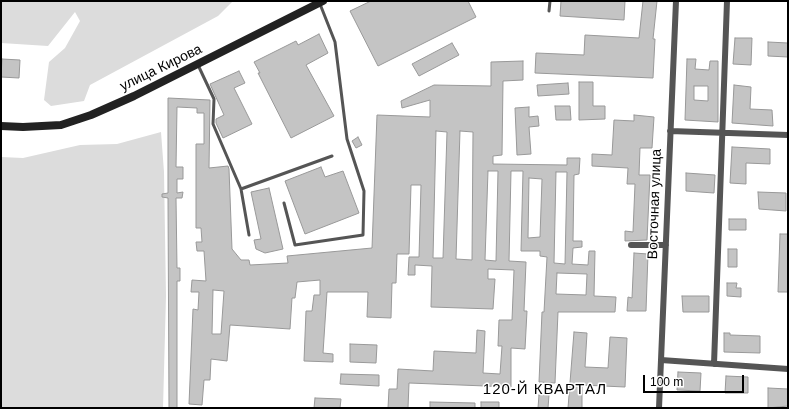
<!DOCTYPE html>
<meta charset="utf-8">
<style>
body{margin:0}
#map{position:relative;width:789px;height:409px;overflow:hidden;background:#fff;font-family:Arial,sans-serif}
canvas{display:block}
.frame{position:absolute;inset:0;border:2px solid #000;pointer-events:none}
.scale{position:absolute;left:643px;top:375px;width:101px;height:18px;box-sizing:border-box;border:2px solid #000;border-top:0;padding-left:5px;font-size:12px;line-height:14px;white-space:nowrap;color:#000;-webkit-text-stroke:3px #fff;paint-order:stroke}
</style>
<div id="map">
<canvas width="789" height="409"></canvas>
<div class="frame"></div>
<div class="scale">100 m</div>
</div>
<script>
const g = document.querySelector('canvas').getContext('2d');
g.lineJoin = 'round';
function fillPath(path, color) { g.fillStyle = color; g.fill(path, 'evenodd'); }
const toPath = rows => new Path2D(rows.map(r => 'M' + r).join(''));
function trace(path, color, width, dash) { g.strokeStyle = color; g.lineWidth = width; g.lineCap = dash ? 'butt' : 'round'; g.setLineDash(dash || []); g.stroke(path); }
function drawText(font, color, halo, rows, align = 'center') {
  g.font = font + ' Arial,sans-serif'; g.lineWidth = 3; g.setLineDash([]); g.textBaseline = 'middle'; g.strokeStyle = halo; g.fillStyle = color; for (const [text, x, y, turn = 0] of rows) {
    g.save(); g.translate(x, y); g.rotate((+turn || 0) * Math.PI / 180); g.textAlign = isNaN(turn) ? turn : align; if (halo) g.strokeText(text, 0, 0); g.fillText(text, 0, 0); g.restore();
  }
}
fillPath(toPath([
 [1,1,233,1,218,16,90,85,84,101,51,106,44,100,49,62,65,48,80,21,75,12,48,46,1,43],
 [161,132,164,172,166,296,163,408,1,408,1,157,23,158,80,145,117,144]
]), '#dcdcdc');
const building = toPath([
 [371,1,468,1,476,17,378,66,350,11,371,1],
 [561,1,625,1,624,20,560,16,561,1],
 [643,1,657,1,653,39,655,39,653,78,535,73,536,53,584,55,585,35,639,38,643,1],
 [319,34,328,53,306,65,334,116,291,138,258,73,260,73,254,62,296,41,298,45,319,34],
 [735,38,752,38,751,65,733,64,735,38],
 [768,42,788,43,788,57,768,56,768,42],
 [452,43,459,55,419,76,412,64,452,43],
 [2,59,20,60,19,78,1,77,2,59],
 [687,59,696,59,695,69,709,70,710,61,718,61,718,122,685,120,687,59],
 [694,86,708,86,708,101,694,100,694,86],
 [523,61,523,80,503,81,502,155,493,156,493,164,567,165,567,158,580,158,579,174,574,175,573,241,582,241,582,247,573,248,572,264,588,265,589,251,595,251,594,296,616,297,615,312,558,312,555,383,539,382,542,312,544,312,547,257,540,256,540,251,521,251,523,171,511,171,509,261,526,262,524,311,527,311,525,349,511,348,511,387,409,383,408,408,388,408,389,389,397,389,398,369,433,371,434,351,476,353,477,330,485,331,483,373,500,374,502,346,498,346,499,320,512,320,514,270,488,269,488,279,495,279,493,309,431,307,432,266,415,265,415,275,408,275,409,257,419,257,421,185,411,185,409,254,397,254,396,283,392,283,391,318,367,317,368,292,327,292,323,353,333,354,333,362,304,361,306,311,312,311,314,295,320,295,320,280,297,282,295,298,292,298,290,329,230,325,227,361,211,359,210,380,204,380,202,405,189,404,193,309,198,310,199,292,191,292,192,280,206,281,204,251,197,251,196,242,202,242,201,228,196,228,196,144,204,144,204,113,197,113,197,108,177,107,176,167,183,167,183,179,177,179,177,193,183,192,182,198,176,198,177,268,180,268,180,281,177,281,177,408,169,408,168,198,162,197,162,194,168,193,168,98,210,100,209,168,228,166,229,169,232,249,241,260,249,260,250,265,288,263,287,256,372,248,377,115,430,117,430,100,402,108,401,101,434,85,491,86,491,62,523,61],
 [436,131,447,132,443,258,433,258,436,131],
 [460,131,473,132,472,260,456,259,460,131],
 [488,171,498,171,496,261,485,260,488,171],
 [556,172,567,172,565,264,554,263,556,172],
 [529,178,542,179,540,237,528,238,529,178],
 [557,273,587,274,586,295,556,294,557,273],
 [213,290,224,291,221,334,212,334,213,290],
 [239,71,245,83,234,88,252,124,223,138,216,123,216,119,224,115,210,84,239,71],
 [579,82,593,82,593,106,605,106,605,119,579,120,579,82],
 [568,83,569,94,538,96,537,85,568,83],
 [734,85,751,87,750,109,772,110,773,126,732,123,734,85],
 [555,106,570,106,571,120,556,120,555,106],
 [529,107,529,117,538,116,539,126,529,127,531,154,517,155,515,108,529,107],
 [634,115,654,117,652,148,640,148,639,175,650,175,647,240,625,241,625,231,633,232,635,184,627,184,628,168,592,166,592,154,612,155,614,120,634,121,634,115],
 [358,137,362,145,356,148,352,141,358,137],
 [732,147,770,149,770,164,746,163,746,184,730,183,732,147],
 [321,167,325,177,343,171,359,213,305,234,285,181,321,167],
 [686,173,715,175,714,193,686,191,686,173],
 [269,188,283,249,265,253,256,249,254,240,261,239,251,192,269,188],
 [758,192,786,193,786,211,759,209,758,192],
 [729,219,746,219,746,230,729,230,729,219],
 [780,234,788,234,788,292,778,292,780,234],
 [728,249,737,249,737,267,728,267,728,249],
 [634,253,648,254,646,311,627,311,628,297,632,298,634,253],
 [727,283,737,283,736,288,741,288,741,297,727,296,727,283],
 [682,296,709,296,709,312,683,312,682,296],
 [574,332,587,333,585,367,608,368,610,337,627,338,625,387,582,385,582,408,568,408,574,332],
 [724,333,730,333,730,335,760,336,760,353,724,352,724,333],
 [350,344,377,345,376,363,350,362,350,344],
 [678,372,701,373,700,391,677,390,678,372],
 [341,374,379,375,379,386,340,384,341,374],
 [726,376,748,377,748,393,725,393,726,376],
 [768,388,788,389,788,406,768,408,768,388],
 [539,395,549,395,548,408,538,408,539,395],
 [315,398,341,399,340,408,314,408,315,398],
 [430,402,475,403,475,408,430,408,430,402],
 [481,402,499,402,499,408,481,408,481,402]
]);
fillPath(building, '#c4c4c4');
trace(building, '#999', 1);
trace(toPath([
 [549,11,550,1],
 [198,65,214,99,213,124,241,189],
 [284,203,295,245,363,235,364,191,347,139,335,42,320,4],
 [249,235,241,189,332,156]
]), '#555', 3);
trace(toPath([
 [670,131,788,135],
 [631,245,666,245],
 [661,360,788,369],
 [714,364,727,1],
 [659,408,676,1]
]), '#555', 6);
trace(toPath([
 [1,126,23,127,61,125,91,115,134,96,323,1]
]), '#222', 8);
drawText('14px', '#000', '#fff', [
 ["улица Кирова",161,68,-26],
 ["Восточная улица",655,204,-88]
]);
g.letterSpacing = '1px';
drawText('15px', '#000', '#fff', [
 ["120-Й КВАРТАЛ",545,390]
]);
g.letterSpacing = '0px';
</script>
